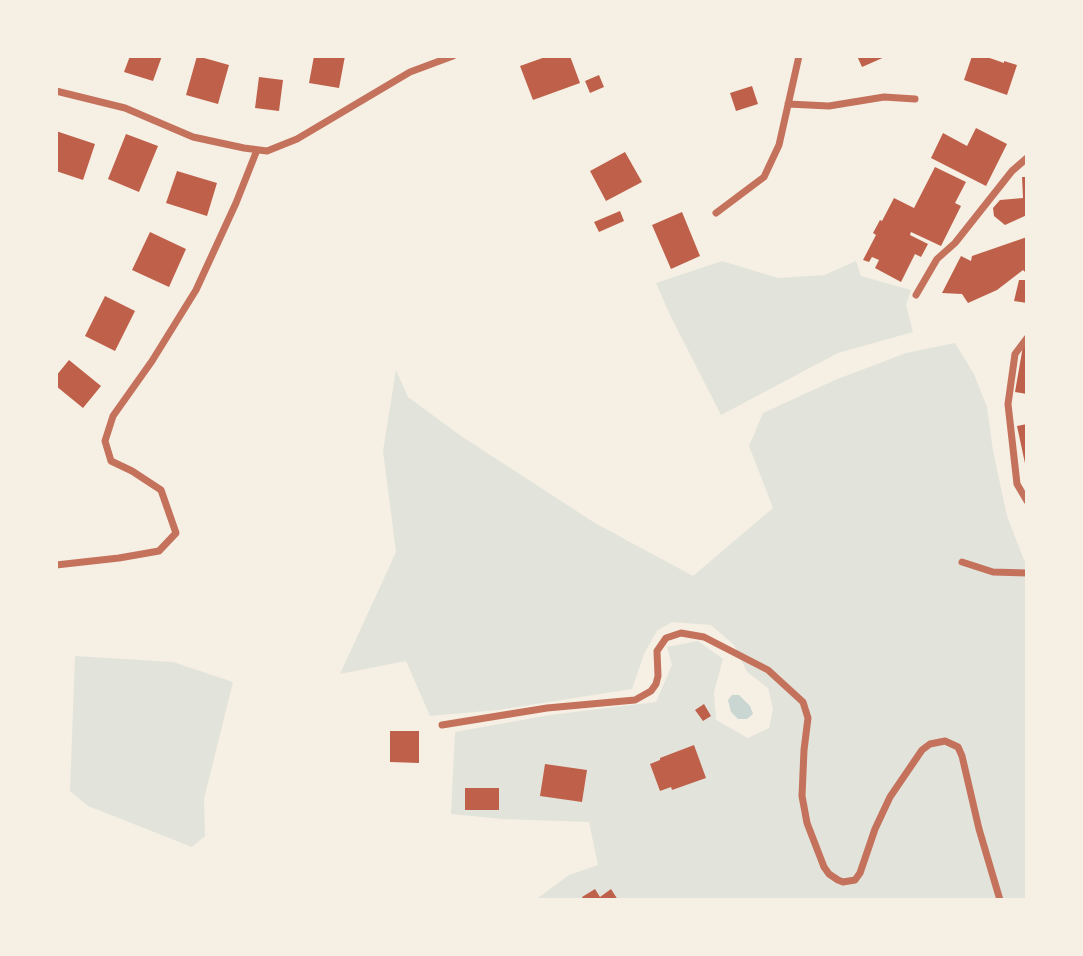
<!DOCTYPE html>
<style>
body{margin:0}
#map{position:relative;width:1083px;height:956px;overflow:hidden;background:#f6efe4;font-family:"Nunito Sans",sans-serif}
canvas{display:block}
.frame{position:absolute;inset:0;border:58px solid #f6efe4;pointer-events:none}
</style>
<div id="map">
<canvas width="1083" height="956"></canvas>
<div class="frame"></div>
</div>
<script>
const g = document.querySelector('canvas').getContext('2d');
g.lineJoin = 'round';
function fillPath(path, color) { g.fillStyle = color; g.fill(path, 'evenodd'); }
const toPath = rows => new Path2D(rows.map(r => 'M' + r).join(''));
function trace(path, color, width, dash) { g.strokeStyle = color; g.lineWidth = width; g.lineCap = dash ? 'butt' : 'round'; g.setLineDash(dash || []); g.stroke(path); }
fillPath(toPath([
 [722,261,778,278,824,275,856,261,861,276,911,290,906,305,913,332,838,353,721,415,670,315,656,283],
 [955,343,974,374,987,407,993,451,1007,516,1024,560,1027,562,1027,900,535,900,569,875,598,865,589,822,502,819,451,814,455,732,550,715,656,702,672,665,667,647,698,641,723,659,714,692,716,720,748,738,769,728,773,709,768,688,747,672,734,645,711,625,672,622,657,631,644,654,632,689,498,710,430,716,406,661,340,674,396,552,383,451,396,370,408,397,461,436,595,523,693,576,773,508,749,446,763,413,835,380,906,353],
 [75,656,173,662,233,682,204,799,205,836,192,847,88,806,70,791]
]), '#e2e4dc');
fillPath(toPath([
 [732,695,739,695,750,706,753,714,747,719,738,719,731,712,728,700]
]), '#c9d6d2');
fillPath(toPath([
 [130,56,162,56,153,81,124,72],
 [197,56,229,65,218,104,186,95],
 [314,56,345,56,339,88,309,83],
 [548,56,570,56,580,83,533,100,520,66],
 [857,56,887,56,862,67],
 [972,56,984,56,1004,63,1004,61,1017,65,1007,95,964,80],
 [599,75,604,87,590,93,585,81],
 [259,77,283,80,279,111,255,108],
 [752,86,758,104,736,111,730,93],
 [976,128,1007,144,986,186,931,158,943,133,967,146],
 [56,131,95,144,83,180,56,171],
 [126,134,158,146,139,192,108,179],
 [625,152,642,182,606,201,590,171],
 [935,167,966,182,955,203,961,206,941,246,911,232,910,235,928,244,921,257,915,254,901,282,875,268,879,260,872,257,869,262,863,260,876,235,873,233,880,220,882,221,894,198,914,208],
 [177,171,217,183,207,216,166,203],
 [1022,177,1027,177,1027,215,1005,225,994,216,993,208,1000,200,1023,198],
 [620,211,624,221,599,232,594,222],
 [682,212,700,256,671,269,652,225],
 [150,232,186,249,169,287,132,270],
 [1027,237,1027,274,1023,270,997,290,968,303,962,294,942,293,961,256,971,261,972,256],
 [1019,280,1027,280,1027,303,1014,301],
 [105,296,135,311,115,351,85,336],
 [1023,346,1027,347,1027,394,1015,392],
 [69,360,101,386,83,408,56,386,56,376],
 [1027,424,1027,468,1026,468,1017,426],
 [704,704,711,716,703,721,695,710],
 [390,731,419,731,419,763,390,762],
 [694,745,706,778,672,790,671,787,660,791,650,764,660,760,660,758],
 [545,764,587,770,582,802,540,796],
 [465,788,499,788,499,810,465,810],
 [595,889,600,897,611,889,618,900,584,900,582,897]
]), '#bf614a');
trace(toPath([
 [56,91,125,108,193,137,244,148,267,151,297,139,410,72,453,56],
 [788,104,829,106,884,97,915,99],
 [716,213,764,177,779,145,799,56],
 [916,295,937,259,955,243,1012,171,1027,158],
 [1027,338,1015,354,1008,404,1017,484,1027,501],
 [962,562,993,572,1027,573],
 [56,565,119,558,159,551,176,533,161,490,132,471,111,461,105,441,113,416,152,361,196,290,236,203,257,150],
 [442,725,547,708,635,700,651,691,656,684,658,676,657,651,666,638,681,633,704,637,768,670,803,702,808,718,804,750,802,796,807,823,824,867,829,874,838,880,843,882,855,880,860,873,875,829,890,797,922,750,930,744,945,741,958,747,962,756,979,829,1000,900]
]), '#c5725c', 7);
</script>
